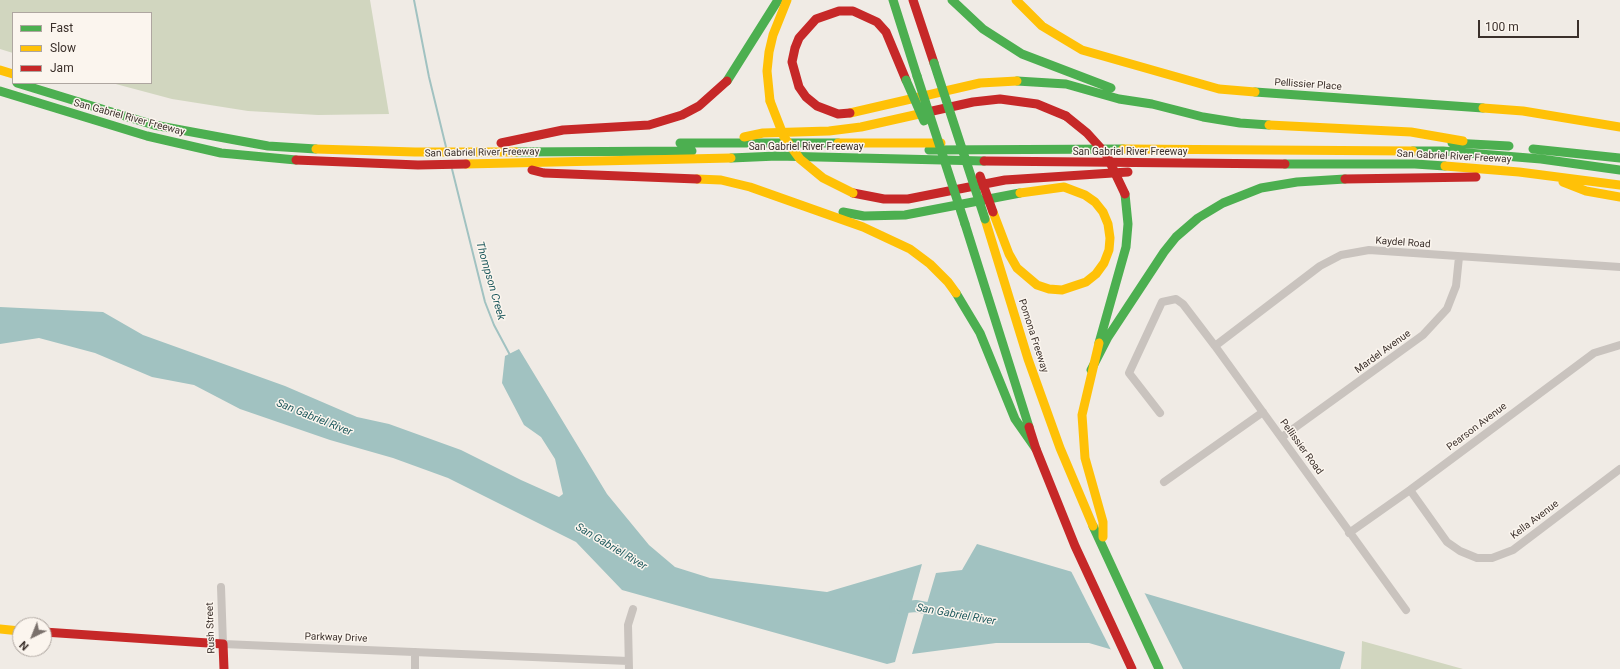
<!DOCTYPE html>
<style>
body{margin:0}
#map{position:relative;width:1620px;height:669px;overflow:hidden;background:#f0ebe5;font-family:Roboto,sans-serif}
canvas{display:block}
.legend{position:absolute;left:12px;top:12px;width:140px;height:72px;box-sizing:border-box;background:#fbf5ee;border:1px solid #aea6a0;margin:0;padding:5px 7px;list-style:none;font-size:12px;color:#3b302b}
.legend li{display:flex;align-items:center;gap:8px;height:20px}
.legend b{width:20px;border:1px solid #aea6a0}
.north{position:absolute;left:12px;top:617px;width:40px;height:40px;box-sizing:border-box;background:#fbf5ee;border:1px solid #aea6a0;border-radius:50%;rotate:223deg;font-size:11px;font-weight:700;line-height:16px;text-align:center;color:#3b302b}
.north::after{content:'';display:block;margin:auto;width:14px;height:18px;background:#7a716c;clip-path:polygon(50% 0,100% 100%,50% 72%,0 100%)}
.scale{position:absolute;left:1478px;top:20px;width:101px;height:18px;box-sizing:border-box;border:2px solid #3b302b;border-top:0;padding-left:5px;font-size:12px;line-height:14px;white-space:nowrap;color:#3b302b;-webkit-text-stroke:3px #fbf5ee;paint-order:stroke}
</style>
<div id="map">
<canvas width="1620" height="669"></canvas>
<ul class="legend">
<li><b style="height:5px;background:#4caf50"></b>Fast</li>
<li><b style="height:5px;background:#ffc107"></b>Slow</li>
<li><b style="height:5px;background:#c62828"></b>Jam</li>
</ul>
<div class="north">N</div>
<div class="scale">100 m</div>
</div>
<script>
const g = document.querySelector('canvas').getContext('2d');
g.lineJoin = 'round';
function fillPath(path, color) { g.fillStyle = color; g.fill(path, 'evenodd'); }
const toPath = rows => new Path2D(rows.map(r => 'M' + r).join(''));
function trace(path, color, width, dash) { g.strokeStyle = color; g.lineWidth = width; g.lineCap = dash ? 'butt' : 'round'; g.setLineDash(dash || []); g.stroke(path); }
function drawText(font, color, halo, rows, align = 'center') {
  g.font = font + ' Roboto,sans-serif'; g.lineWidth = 3; g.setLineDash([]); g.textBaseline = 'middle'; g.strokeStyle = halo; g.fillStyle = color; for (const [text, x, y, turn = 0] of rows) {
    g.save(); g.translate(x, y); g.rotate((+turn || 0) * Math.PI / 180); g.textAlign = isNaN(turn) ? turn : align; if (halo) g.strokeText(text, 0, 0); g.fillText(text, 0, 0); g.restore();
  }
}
fillPath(toPath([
 [0,0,370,0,389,114,318,115,248,111,172,99,112,83,151,83,151,13,13,13,13,53,0,49],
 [1362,641,1463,669,1361,669]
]), '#d1d6bf');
fillPath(toPath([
 [0,307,103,312,143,335,285,386,357,417,389,424,461,450,521,480,559,497,563,494,555,459,541,437,524,425,502,383,505,356,519,349,607,494,649,545,675,567,710,578,827,592,922,564,895,662,887,664,622,590,576,542,448,478,393,458,330,440,240,409,194,385,152,377,95,353,39,338,0,344],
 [977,544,1345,652,1340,669,1178,669,1089,643,996,643,912,654,936,573,962,570]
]), '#a1c2c1');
fillPath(toPath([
 [1070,569,1143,590,1183,669,1171,669,1112,652]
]), '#f0ebe5');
trace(toPath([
 [414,0,429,77,446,147],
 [452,169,485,302,494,325,510,355]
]), '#a1c2c1', 2);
trace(toPath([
 [895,608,916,606,941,611]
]), '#a1c2c1', 12);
trace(toPath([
 [1215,346,1320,266,1341,255,1369,250,1620,267],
 [1160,413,1129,373,1162,302,1176,299,1183,304,1215,346,1406,610],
 [1282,437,1423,335,1447,309,1456,286,1459,257],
 [1164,482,1263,412],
 [1410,490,1447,542,1460,551,1477,558,1492,558,1513,550,1620,469],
 [1349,533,1410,490,1594,353,1620,345],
 [221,587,223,644,628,661],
 [415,669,415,652],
 [629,669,628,625,633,609]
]), '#c9c3be', 8);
trace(toPath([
 [893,0,917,76],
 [952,0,983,29,1022,54,1111,88],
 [727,81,778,0],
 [1017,81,1066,84,1119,99,1152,104,1203,117,1240,123,1269,125],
 [17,83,154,125,268,146,316,149],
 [0,91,147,136,221,153,296,160],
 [1255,92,1483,108],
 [680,143,838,143],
 [1452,143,1509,146],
 [1533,149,1620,158],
 [929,150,1123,149],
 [1413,151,1443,151,1541,159,1620,170],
 [516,152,692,151],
 [731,158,777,156,984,161],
 [1285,164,1415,164,1445,166],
 [843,212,864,216,905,215,1020,193],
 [965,224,1029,427],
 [956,293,980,333,1015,419,1036,449],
 [1099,343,1126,247,1128,224,1125,194],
 [1091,370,1108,337,1164,252,1176,237,1198,218,1223,203,1261,188,1297,182,1345,179],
 [1093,526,1159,669]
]), '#4caf50', 9);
trace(toPath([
 [1016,0,1042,26,1082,50,1219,89,1255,92],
 [0,70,13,74],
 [770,101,767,71,769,52,773,35,787,0],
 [1483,108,1523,111,1620,127],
 [850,113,980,83,1017,81],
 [1269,125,1411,132,1463,141],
 [744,137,763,133,829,131,861,127,928,112],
 [838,143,941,143],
 [316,149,415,152,516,152],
 [1123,149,1413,151],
 [466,164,731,158],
 [1445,166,1519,172,1620,185],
 [697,179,721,180,750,187,863,227,910,249,930,264,948,282,956,293],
 [1563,182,1586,191,1620,197],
 [993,212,1009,254,1017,268,1037,285,1049,289,1062,290,1086,282,1096,274,1104,263,1109,250,1110,238,1108,224,1103,212,1095,202,1085,195,1064,187,1020,193],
 [985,219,1028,359,1060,448,1093,526],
 [1099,343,1082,415,1085,458,1103,522,1103,537],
 [0,629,20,631]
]), '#ffc107', 9);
trace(toPath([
 [913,0,934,63],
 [928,112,973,102,1000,99,1037,104,1066,116],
 [850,113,838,114,817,106,806,97,799,87,792,62,795,48,799,38,816,19,839,11,853,11,877,22,886,32,906,80],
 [501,143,563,130,649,125,682,115,699,106,727,81],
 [296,160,418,165,466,164],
 [984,161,1285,164],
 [532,170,544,173,697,179],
 [1345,179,1476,177],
 [853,193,884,199,908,199,1005,180,1128,172],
 [1029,427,1036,449,1075,546,1132,669],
 [44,632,223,644,224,669]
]), '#c62828', 9);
trace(toPath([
 [934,63,985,219],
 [917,76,965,224],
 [906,80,924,121]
]), '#4caf50', 9);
trace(toPath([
 [770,101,784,137,800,159,823,178,853,193]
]), '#ffc107', 9);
trace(toPath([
 [1066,116,1087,133,1106,154,1125,194],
 [980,176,993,212]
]), '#c62828', 9);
drawText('10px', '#3b302b', '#fbf5ee', [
 ["Pellissier Place",1308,85,4],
 ["San Gabriel River Freeway",129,118,15],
 ["San Gabriel River Freeway",806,147],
 ["San Gabriel River Freeway",1130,152],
 ["San Gabriel River Freeway",482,153,-1],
 ["San Gabriel River Freeway",1454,157,3],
 ["Kaydel Road",1403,243,4],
 ["Pomona Freeway",1033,336,72],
 ["Mardel Avenue",1383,352,-36],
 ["Pearson Avenue",1477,427,-37],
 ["Pellissier Road",1301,447,54],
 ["Kella Avenue",1535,520,-37],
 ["Rush Street",211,628,-92],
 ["Parkway Drive",336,638,2]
]);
drawText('italic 11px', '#1f5a5e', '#fbf5ee', [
 ["Thompson Creek",490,281,74],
 ["San Gabriel River",314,418,22],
 ["San Gabriel River",611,547,31],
 ["San Gabriel River",956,615,10]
]);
</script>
